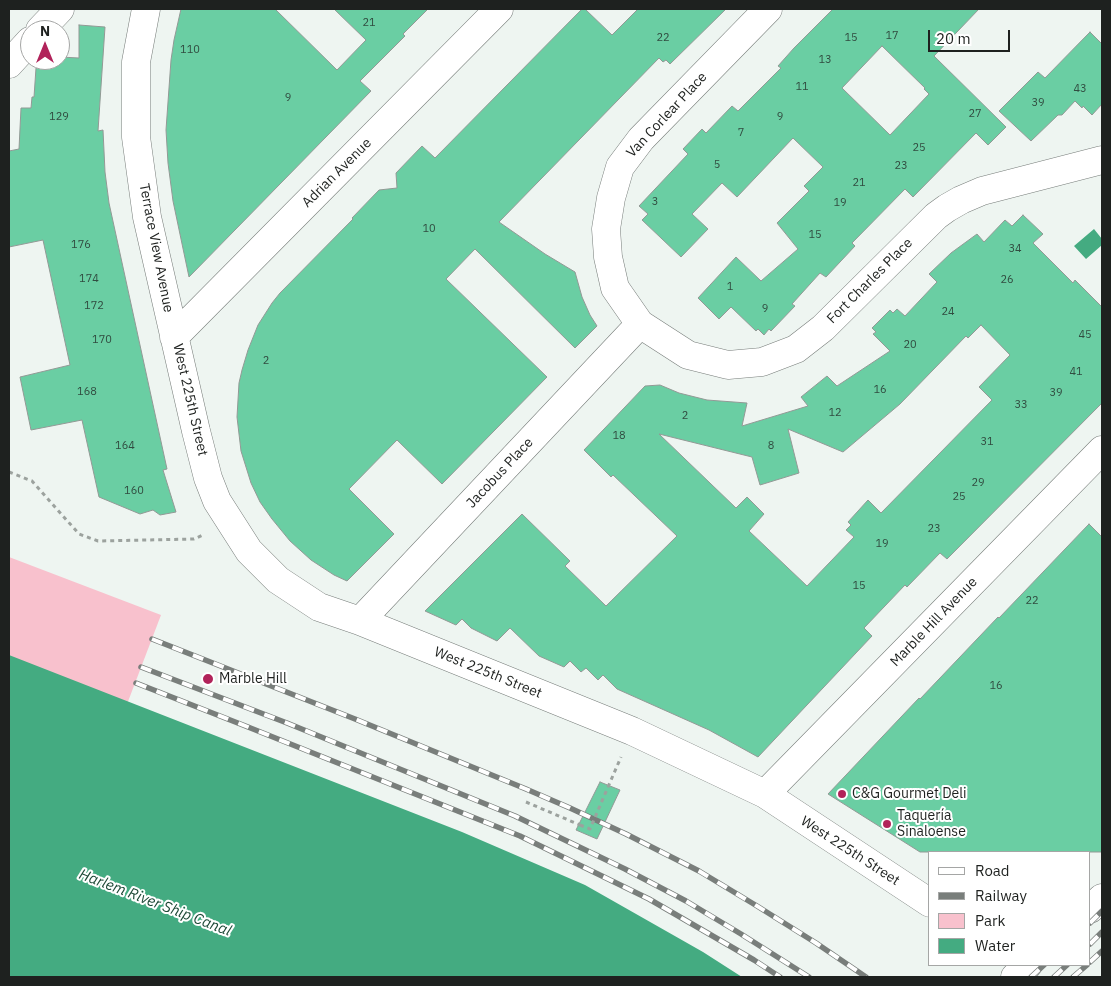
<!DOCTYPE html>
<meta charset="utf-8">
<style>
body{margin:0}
#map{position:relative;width:1111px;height:986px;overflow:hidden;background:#eef5f1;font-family:"IBM Plex Sans",sans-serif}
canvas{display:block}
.frame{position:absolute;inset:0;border:10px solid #1e211f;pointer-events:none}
.legend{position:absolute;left:928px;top:851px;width:162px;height:115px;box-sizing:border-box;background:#fff;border:1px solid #a5a6a5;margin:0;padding:6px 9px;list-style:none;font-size:15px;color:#1e211f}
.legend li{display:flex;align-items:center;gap:10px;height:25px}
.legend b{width:25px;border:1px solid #a5a6a5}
.north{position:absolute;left:20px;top:20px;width:50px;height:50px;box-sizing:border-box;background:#fff;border:1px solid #a5a6a5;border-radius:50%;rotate:0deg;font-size:14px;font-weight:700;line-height:20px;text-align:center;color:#1e211f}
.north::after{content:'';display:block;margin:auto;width:18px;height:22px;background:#b1235a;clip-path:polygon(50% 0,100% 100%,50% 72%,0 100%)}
.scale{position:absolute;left:928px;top:30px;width:82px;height:22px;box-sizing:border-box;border:2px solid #1e211f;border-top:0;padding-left:6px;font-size:15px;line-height:18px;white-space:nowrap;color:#1e211f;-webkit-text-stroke:4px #fff;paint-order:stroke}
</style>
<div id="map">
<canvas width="1111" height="986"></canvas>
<div class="frame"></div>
<ul class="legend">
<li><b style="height:6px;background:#fff"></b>Road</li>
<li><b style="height:6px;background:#797e7b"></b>Railway</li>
<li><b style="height:14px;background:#f8c1cd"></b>Park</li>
<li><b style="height:14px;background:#44ab81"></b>Water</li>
</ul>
<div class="north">N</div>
<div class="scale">20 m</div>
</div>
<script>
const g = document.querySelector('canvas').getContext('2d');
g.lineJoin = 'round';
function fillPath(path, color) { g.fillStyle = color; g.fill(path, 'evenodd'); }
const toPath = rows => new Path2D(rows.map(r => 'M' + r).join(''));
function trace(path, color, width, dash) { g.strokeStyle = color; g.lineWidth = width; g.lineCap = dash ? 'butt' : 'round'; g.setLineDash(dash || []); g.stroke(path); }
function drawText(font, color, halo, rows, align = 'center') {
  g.font = font + ' "IBM Plex Sans",sans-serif'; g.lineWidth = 4; g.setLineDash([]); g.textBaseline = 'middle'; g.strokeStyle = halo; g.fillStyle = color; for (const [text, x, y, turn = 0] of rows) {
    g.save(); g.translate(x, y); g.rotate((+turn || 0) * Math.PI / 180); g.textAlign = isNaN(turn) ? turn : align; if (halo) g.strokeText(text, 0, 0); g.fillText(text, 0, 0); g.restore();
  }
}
fillPath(toPath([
 [9,557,161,615,124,712,9,668]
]), '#f8c1cd');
fillPath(toPath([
 [1094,229,1102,239,1102,245,1086,259,1074,246],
 [9,655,462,832,585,885,703,952,742,977,9,977]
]), '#44ab81');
const building = toPath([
 [181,9,275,9,337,70,366,40,334,9,428,9,403,34,405,36,360,81,371,91,189,277,173,201,168,163,166,130,171,60,174,40,181,9],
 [582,9,585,9,612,35,638,9,726,9,670,64,666,60,663,62,659,58,499,222,545,254,575,272,582,297,590,315,597,326,575,348,475,249,446,279,547,377,442,484,397,440,349,489,394,534,347,581,334,575,311,560,290,541,272,519,260,502,251,483,241,451,237,417,239,383,242,370,248,350,258,325,272,303,280,293,353,219,352,218,379,190,397,188,396,173,422,146,435,158,582,9],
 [833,9,979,9,934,56,1006,127,988,145,976,133,913,197,905,189,852,243,855,246,826,277,820,273,792,304,795,306,771,331,769,329,764,335,758,329,756,331,731,307,719,319,698,298,736,257,761,281,798,249,777,223,809,191,804,186,823,167,793,138,737,197,722,183,692,214,708,229,681,257,642,220,648,214,639,206,688,154,683,149,702,129,706,133,732,106,738,111,781,68,778,66,794,48,833,9],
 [882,46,925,88,924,89,929,94,890,135,842,88,882,46],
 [79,25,105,27,98,131,103,130,105,172,109,203,167,469,163,470,176,512,160,515,153,510,140,514,99,497,82,420,31,430,20,377,70,365,43,240,9,247,9,151,19,149,21,108,31,108,32,97,34,97,36,68,49,68,49,60,60,60,60,57,79,58,79,25],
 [1090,32,1102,44,1102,104,1092,115,1083,106,1082,108,1075,101,1062,115,1058,115,1031,141,999,111,1038,72,1045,78,1090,32],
 [1023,215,1043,234,1033,243,1073,283,1075,280,1102,307,1102,403,947,559,940,553,907,587,905,585,864,628,872,636,758,757,709,730,617,689,603,675,598,680,586,668,581,672,570,661,564,667,539,656,510,628,497,641,471,628,462,619,456,625,425,611,522,514,570,561,565,566,606,606,677,536,613,475,611,477,584,450,645,386,660,385,679,393,707,400,747,403,742,426,808,406,801,397,827,376,837,386,890,351,873,334,876,332,872,328,890,310,893,313,897,309,905,316,937,282,929,274,951,253,977,234,984,242,1005,220,1012,226,1023,215],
 [981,325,1010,355,979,387,992,400,881,513,868,500,848,522,851,525,846,530,854,537,807,586,749,531,764,514,747,497,736,508,659,434,752,457,760,485,799,473,788,429,843,452,900,404,966,336,968,338,981,325],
 [1089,524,1102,537,1102,852,920,852,828,794,919,698,920,699,998,617,999,618,1089,524],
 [600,782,620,790,597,839,576,830,600,782]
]);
fillPath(building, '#6acea3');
trace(building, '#929995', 1);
const minor = toPath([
 [146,9,136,62,136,137,147,217,196,431,208,478,217,501,249,551,278,580,319,607,360,621,632,731,765,794,930,903],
 [768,9,641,139,620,167,611,198,606,229,608,257,615,288,640,324,688,355,728,365,762,362,796,349,823,328,936,216,947,208,961,200,982,191,1102,160],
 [40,30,60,9],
 [9,64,30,41],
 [174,337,499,9],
 [360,621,640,324],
 [765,794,1102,450]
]);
const primary = toPath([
 [1090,909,1102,898],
 [1015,977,1028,965]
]);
trace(minor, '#777d7a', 29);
trace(primary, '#777d7a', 29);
trace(toPath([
 [9,472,32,481,79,534,98,541,194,539,205,534],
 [608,787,621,757],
 [526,802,580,825]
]), '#9ca29e', 3, [4, 4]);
trace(minor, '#fff', 28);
trace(primary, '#fff', 28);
const rail = toPath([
 [152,639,355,719,526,789,570,808,626,834,699,871,757,906,816,943,866,977],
 [141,667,287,723,515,816,625,869,686,901,741,934,809,977],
 [136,683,248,727,520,836,649,899,754,960,780,977],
 [1090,923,1102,911],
 [1090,944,1102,932],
 [1090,962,1102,951],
 [1031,977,1044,965],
 [1054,977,1067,965],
 [1073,977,1087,965]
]);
trace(rail, '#797e7b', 5.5);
trace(rail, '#fff', 4, [11]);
trace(toPath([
 [580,825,590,829,608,787]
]), '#9ca29e', 3, [4, 4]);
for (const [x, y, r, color] of [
 [208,679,6,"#b1235a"],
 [842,794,5,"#b1235a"],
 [887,824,5,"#b1235a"]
]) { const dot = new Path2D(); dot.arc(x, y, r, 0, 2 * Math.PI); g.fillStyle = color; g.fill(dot); trace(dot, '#fff', 2); }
drawText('11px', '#314c40', null, [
 ["21",369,23],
 ["17",892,36],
 ["22",663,38],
 ["15",851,38],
 ["110",190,50],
 ["13",825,60],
 ["11",802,87],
 ["43",1080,89],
 ["9",288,98],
 ["39",1038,103],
 ["27",975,114],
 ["129",59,117],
 ["9",780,117],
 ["7",741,133],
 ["25",919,148],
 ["5",717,165],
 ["23",901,166],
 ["21",859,183],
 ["3",655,202],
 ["19",840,203],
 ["10",429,229],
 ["15",815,235],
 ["176",81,245],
 ["34",1015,249],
 ["174",89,279],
 ["26",1007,280],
 ["1",730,287],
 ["172",94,306],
 ["9",765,309],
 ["24",948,312],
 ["45",1085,335],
 ["170",102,340],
 ["20",910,345],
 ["2",266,361],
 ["41",1076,372],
 ["16",880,390],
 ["168",87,392],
 ["39",1056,393],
 ["33",1021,405],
 ["12",835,413],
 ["2",685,416],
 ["18",619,436],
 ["31",987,442],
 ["164",125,446],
 ["8",771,446],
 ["29",978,483],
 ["160",134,491],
 ["25",959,497],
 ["23",934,529],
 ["19",882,544],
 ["15",859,586],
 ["22",1032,601],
 ["16",996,686]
]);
drawText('14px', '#1e211f', '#fff', [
 ["Van Corlear Place",667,115,-47],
 ["Adrian Avenue",337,173,-45],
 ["Terrace View Avenue",156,248,79],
 ["Fort Charles Place",870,281,-45],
 ["West 225th Street",190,400,77],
 ["Jacobus Place",500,473,-47],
 ["Marble Hill Avenue",934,622,-46],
 ["West 225th Street",488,673,22],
 ["West 225th Street",850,851,33]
]);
drawText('14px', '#1e211f', '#fff', [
 ["Marble Hill",219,679],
 ["C&G Gourmet Deli",852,794],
 ["Taquería",897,816],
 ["Sinaloense",897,832]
], 'left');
drawText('italic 15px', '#1f4a38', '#fff', [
 ["Harlem River Ship Canal",155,903,21]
]);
</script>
